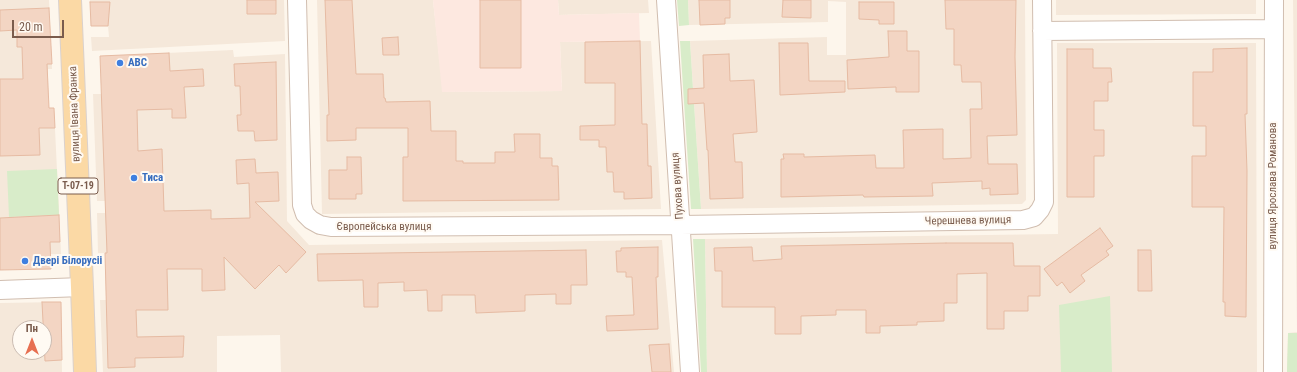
<!DOCTYPE html>
<meta charset="utf-8">
<style>
body{margin:0}
#map{position:relative;width:1297px;height:372px;overflow:hidden;background:#fdf6ec;font-family:"Roboto Condensed",sans-serif}
canvas{display:block}
.north{position:absolute;left:12px;top:320px;width:40px;height:40px;box-sizing:border-box;background:#fffaf3;border:1px solid #cabbb1;border-radius:50%;rotate:0deg;font-size:11px;font-weight:700;line-height:16px;text-align:center;color:#7a5c4d}
.north::after{content:'';display:block;margin:auto;width:14px;height:18px;background:#e76f51;clip-path:polygon(50% 0,100% 100%,50% 72%,0 100%)}
.scale{position:absolute;left:12px;top:20px;width:52px;height:18px;box-sizing:border-box;border:2px solid #7a5c4d;border-top:0;padding-left:5px;font-size:12px;line-height:14px;white-space:nowrap;color:#7a5c4d;-webkit-text-stroke:3px #fffaf3;paint-order:stroke}
</style>
<div id="map">
<canvas width="1297" height="372"></canvas>
<div class="north">Пн</div>
<div class="scale">20 m</div>
</div>
<script>
const g = document.querySelector('canvas').getContext('2d');
g.lineJoin = 'round';
function fillPath(path, color) { g.fillStyle = color; g.fill(path, 'evenodd'); }
const toPath = rows => new Path2D(rows.map(r => 'M' + r).join(''));
function trace(path, color, width, dash) { g.strokeStyle = color; g.lineWidth = width; g.lineCap = dash ? 'butt' : 'round'; g.setLineDash(dash || []); g.stroke(path); }
function drawText(font, color, halo, rows, align = 'center') {
  g.font = font + ' "Roboto Condensed",sans-serif'; g.lineWidth = 4; g.setLineDash([]); g.textBaseline = 'middle'; g.strokeStyle = halo; g.fillStyle = color; for (const [text, x, y, turn = 0] of rows) {
    g.save(); g.translate(x, y); g.rotate((+turn || 0) * Math.PI / 180); g.textAlign = isNaN(turn) ? turn : align; if (halo) g.strokeText(text, 0, 0); g.fillText(text, 0, 0); g.restore();
  }
}
fillPath(toPath([
 [0,0,49,0,52,69,48,69,48,78,49,108,54,108,61,254,0,255],
 [90,0,284,0,285,41,92,51,91,37,109,37,108,26,91,26],
 [317,0,433,0,443,92,562,91,560,42,651,41,661,209,322,214],
 [558,0,648,0,649,13,559,15],
 [688,0,1025,0,1026,200,1022,204,701,209,694,104,688,104,688,89,693,88,690,41,827,37,827,55,846,55,846,2,828,1,828,22,689,25],
 [1056,0,1256,0,1256,14,1056,15],
 [1293,0,1297,0,1297,372,1287,372,1288,333,1297,332],
 [1057,43,1256,43,1257,372,707,372,705,239,1058,234],
 [233,50,234,57,285,54,287,221,309,245,662,240,674,372,281,372,280,335,217,336,217,372,103,372,100,300,106,300,105,253,98,253,97,213,105,213,105,201,97,201,93,94,106,94,100,56],
 [61,302,62,372,0,372,0,303],
 [20,328,44,328,44,352,20,352]
]), '#f5e8da');
fillPath(toPath([
 [433,0,558,0,559,15,639,13,640,41,560,42,562,91,442,92]
]), '#fde8e0');
fillPath(toPath([
 [677,0,688,0,689,25,679,26],
 [680,41,690,41,693,89,688,89,688,104,694,104,701,209,691,209],
 [57,169,59,215,9,217,7,171],
 [693,239,705,239,707,372,701,372],
 [1110,296,1112,372,1061,372,1059,305],
 [1288,333,1297,333,1297,372,1287,372]
]), '#d8ecc9');
const building = toPath([
 [247,0,276,0,276,14,247,14,247,0],
 [325,0,352,0,356,74,383,74,384,98,385,98,386,102,430,101,431,131,456,131,456,161,463,161,463,163,495,163,495,152,515,152,514,134,540,134,540,158,552,158,552,166,558,166,559,200,403,201,403,157,408,157,408,128,356,128,356,140,327,141,327,115,329,115,325,0],
 [480,0,521,0,521,68,480,68,480,0],
 [699,0,730,0,730,18,725,18,725,24,700,25,699,0],
 [783,0,811,0,811,18,782,17,783,0],
 [945,0,1016,0,1015,57,1017,135,987,136,988,164,1017,164,1018,194,990,195,990,188,982,189,982,181,932,183,933,196,864,197,863,195,781,197,781,159,784,159,783,154,804,154,804,157,875,155,876,168,904,168,903,130,943,129,943,159,971,158,970,109,982,109,981,82,962,82,961,65,954,65,954,29,946,29,945,0],
 [90,2,110,2,108,26,91,26,90,2],
 [859,2,894,2,894,24,879,24,879,20,859,19,859,2],
 [49,8,52,64,47,64,49,108,54,108,55,128,39,128,40,155,0,156,0,79,23,79,22,47,17,47,17,30,0,31,0,10,49,8],
 [888,31,907,31,907,51,919,51,919,92,896,92,896,87,848,89,847,60,889,57,888,31],
 [398,37,399,55,383,55,382,38,398,37],
 [640,41,642,124,647,124,648,166,651,166,652,198,624,199,624,192,614,192,613,172,607,172,606,147,599,147,599,140,580,140,580,126,615,125,615,83,585,83,585,42,640,41],
 [779,43,808,43,809,81,845,81,845,92,780,95,779,43],
 [1247,48,1247,114,1245,114,1247,171,1246,317,1225,316,1225,302,1223,302,1224,207,1192,207,1192,156,1206,156,1206,126,1193,126,1193,72,1213,72,1213,49,1247,48],
 [1067,49,1093,49,1093,68,1111,68,1112,82,1108,82,1108,101,1094,101,1094,130,1104,130,1104,156,1094,156,1094,197,1067,197,1067,49],
 [169,53,170,71,203,69,204,86,184,87,186,118,172,118,172,109,137,110,138,151,162,149,164,211,211,210,211,219,250,218,249,183,237,184,236,160,255,159,256,173,278,172,279,201,255,202,306,252,286,273,279,265,255,289,224,257,225,290,202,291,202,269,167,269,168,310,136,310,137,337,184,336,183,357,135,358,135,367,108,368,105,253,107,253,100,56,169,53],
 [729,54,730,81,754,80,757,132,733,134,735,162,742,162,743,198,710,199,708,150,707,150,704,103,688,104,688,89,704,88,703,55,729,54],
 [276,62,277,140,255,141,254,131,238,131,237,115,241,115,240,86,235,86,234,64,276,62],
 [347,157,361,157,362,194,356,194,356,199,329,199,329,170,347,170,347,157],
 [59,215,60,242,50,242,51,269,0,270,0,218,59,215],
 [1100,228,1113,246,1106,251,1109,255,1081,275,1085,281,1070,293,1062,282,1057,286,1044,269,1100,228],
 [946,243,1013,243,1014,266,1040,266,1040,296,1028,296,1028,311,1004,311,1004,329,987,329,987,273,957,274,957,303,944,303,944,321,917,322,917,325,880,326,880,333,866,333,866,310,836,310,836,315,801,316,801,334,775,334,775,307,722,307,722,271,715,271,714,248,752,247,753,261,782,259,781,246,946,243],
 [658,247,658,277,656,277,658,329,607,331,606,316,634,315,632,277,626,277,626,272,617,272,616,251,621,251,621,248,658,247],
 [586,250,587,285,571,285,571,304,556,304,556,294,525,295,525,311,476,313,475,295,442,295,442,311,428,311,427,290,404,291,404,282,378,283,378,307,364,307,363,280,318,281,317,254,586,250],
 [1138,250,1151,250,1152,291,1138,291,1138,250],
 [42,302,61,302,62,360,45,361,42,302],
 [669,344,671,372,652,372,649,345,669,344]
]);
fillPath(building, '#f3d5c3');
trace(building, '#e6bba3', 1);
const minor = toPath([
 [297,0,302,205,305,214,311,220,320,225,331,227,681,225,1023,220,1034,217,1040,210,1044,202,1042,0],
 [666,0,690,372],
 [1042,31,1274,29],
 [0,290,82,287],
 [1273,372,1274,0]
]);
const primary = toPath([
 [70,0,82,287,85,372]
]);
trace(minor, '#d1beb0', 20);
trace(primary, '#dad1cd', 24);
trace(minor, '#fff', 18);
trace(primary, '#fbd9a5', 22);
for (const [x, y, r, color] of [
 [120,63,4,"#3f7fe0"],
 [134,178,4,"#3f7fe0"],
 [25,261,4,"#3f7fe0"]
]) { const dot = new Path2D(); dot.arc(x, y, r, 0, 2 * Math.PI); g.fillStyle = color; g.fill(dot); trace(dot, '#fffaf3', 1.5); }
for (const [x, y, w] of [
 [78,186,40]
]) { const box = new Path2D(); box.roundRect(x - w / 2, y - 8, w, 16, 3); g.fillStyle = '#fffaf3'; g.fill(box); trace(box, '#7a5c4d', 1); }
drawText('bold 10px', '#7a5c4d', null, [
 ["Т-07-19",78,186]
]);
drawText('bold 11px', '#366cbe', '#fffaf3', [
 ["ABC",128,63],
 ["Тиса",142,178],
 ["Двері Білорусіі",33,261]
], 'left');
drawText('11px', '#7a5c4d', '#fffaf3', [
 ["вулиця Івана Франка",75,114,-92],
 ["Пухова вулиця",678,186,-94],
 ["вулиця Ярослава Романова",1273,186,-90],
 ["Черешнева вулиця",968,221,-1],
 ["Європейська вулиця",384,227]
]);
</script>
